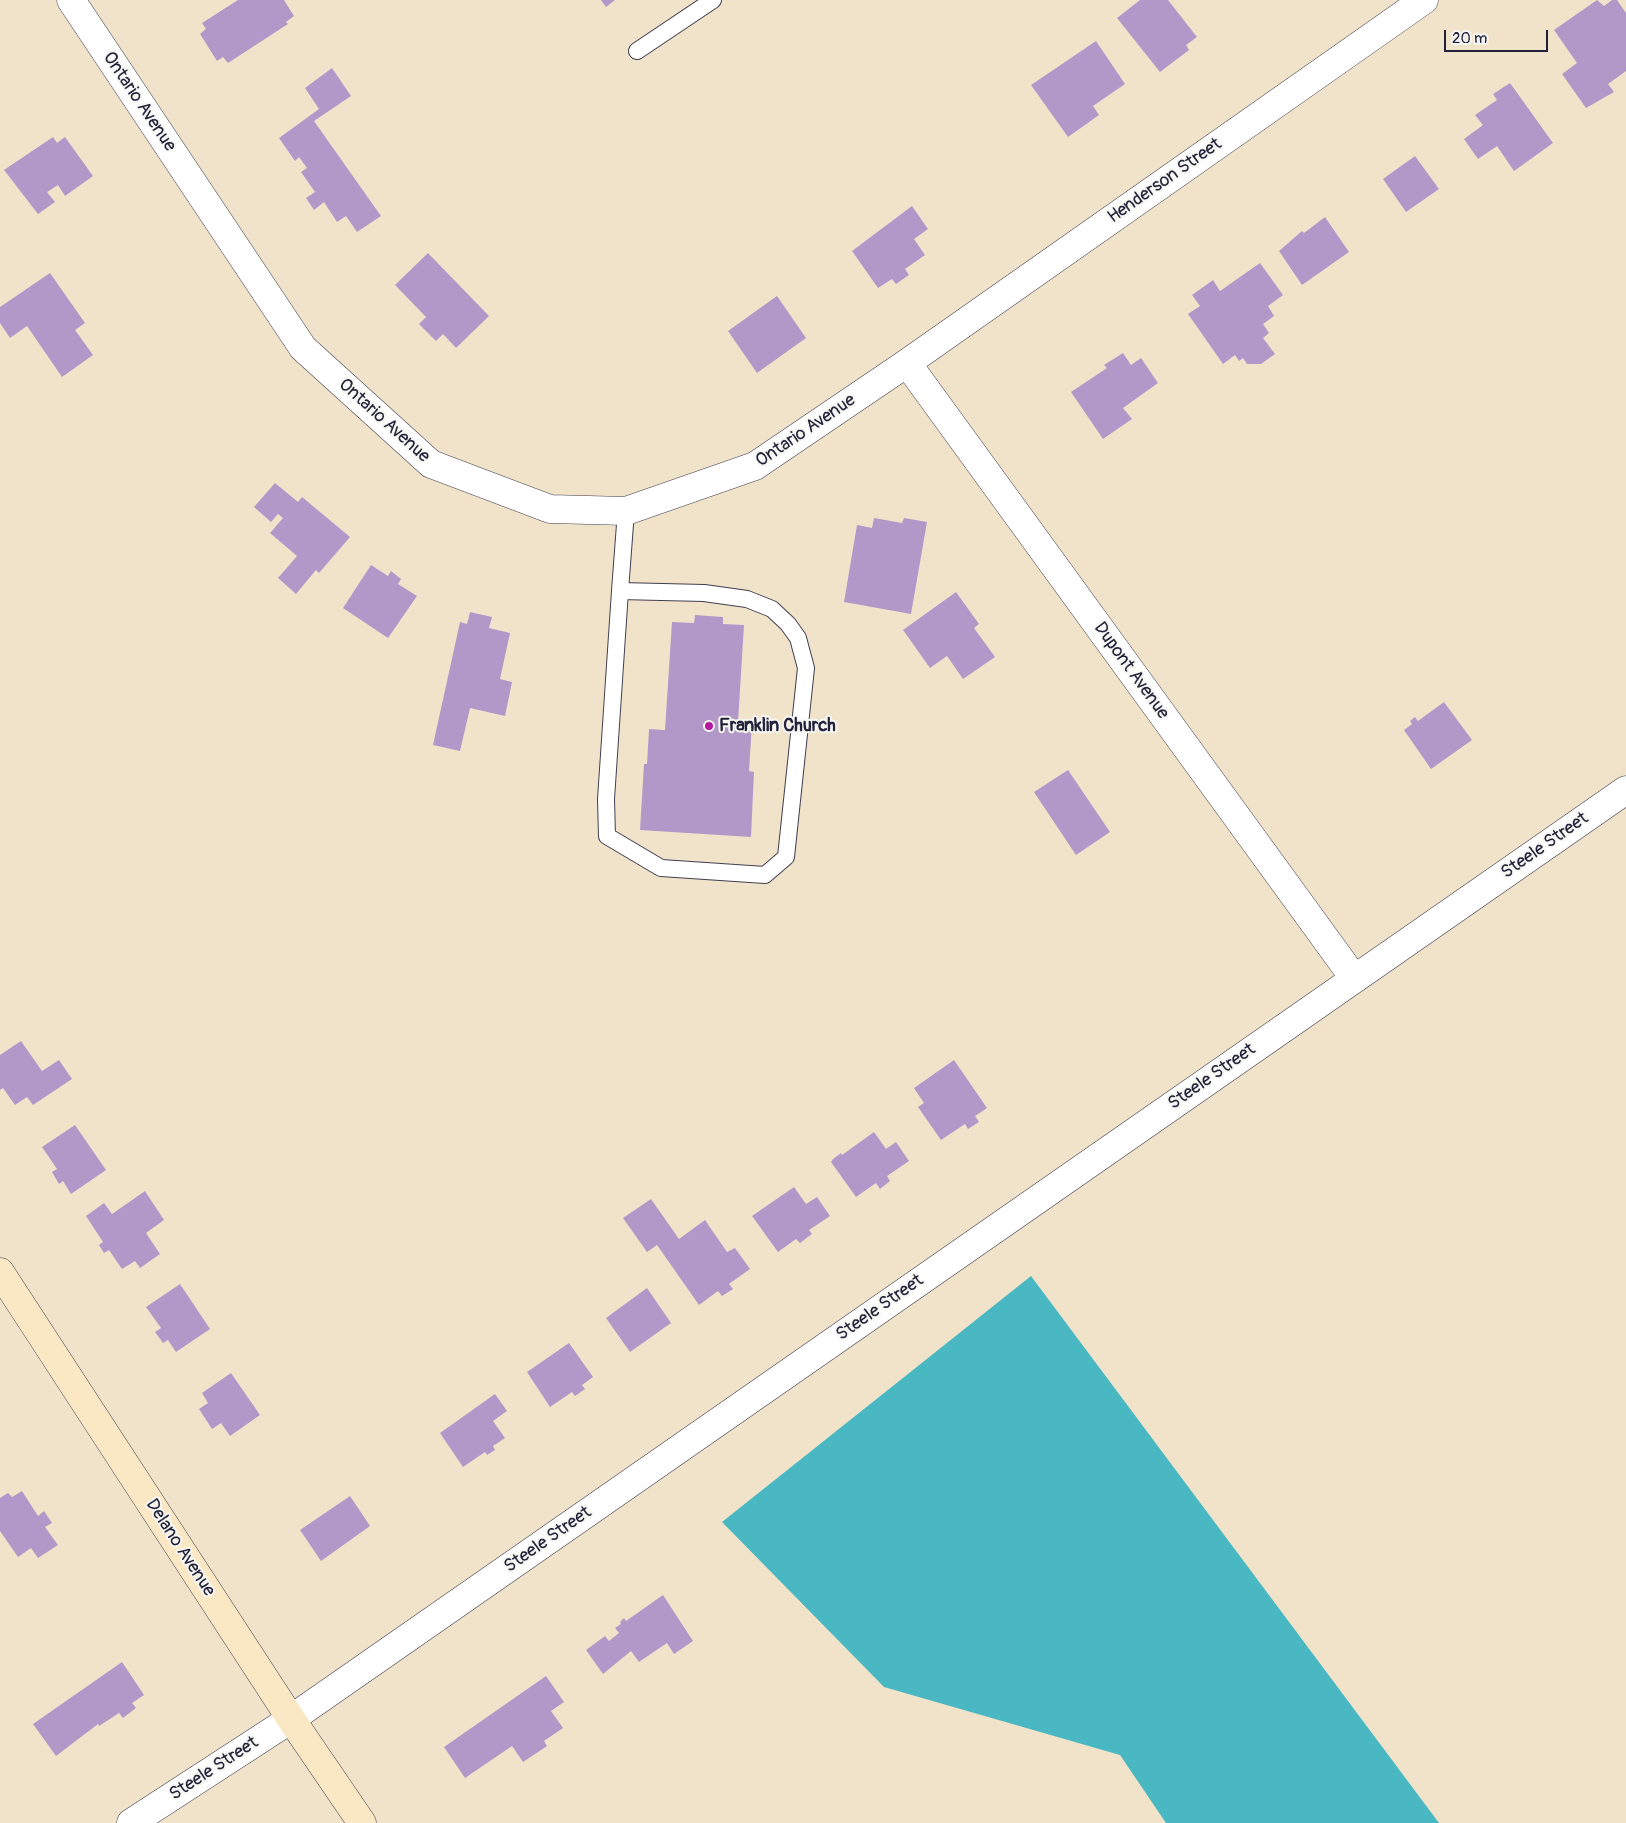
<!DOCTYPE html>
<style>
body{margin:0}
#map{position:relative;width:1626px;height:1823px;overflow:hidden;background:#f1e3ca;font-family:Pangolin,sans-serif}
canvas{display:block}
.scale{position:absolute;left:1444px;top:30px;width:104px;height:22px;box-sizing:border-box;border:2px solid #22223b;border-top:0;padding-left:6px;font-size:15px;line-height:18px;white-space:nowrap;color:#22223b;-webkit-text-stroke:4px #f6f6f2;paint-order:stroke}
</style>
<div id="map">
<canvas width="1626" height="1823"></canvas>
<div class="scale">20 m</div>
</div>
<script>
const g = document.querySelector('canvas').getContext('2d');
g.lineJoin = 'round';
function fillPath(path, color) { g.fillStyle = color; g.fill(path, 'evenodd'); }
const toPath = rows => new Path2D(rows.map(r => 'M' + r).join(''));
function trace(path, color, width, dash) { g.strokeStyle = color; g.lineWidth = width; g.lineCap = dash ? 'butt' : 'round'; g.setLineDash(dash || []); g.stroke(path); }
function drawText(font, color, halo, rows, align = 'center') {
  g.font = font + ' Pangolin,sans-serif'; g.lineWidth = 4; g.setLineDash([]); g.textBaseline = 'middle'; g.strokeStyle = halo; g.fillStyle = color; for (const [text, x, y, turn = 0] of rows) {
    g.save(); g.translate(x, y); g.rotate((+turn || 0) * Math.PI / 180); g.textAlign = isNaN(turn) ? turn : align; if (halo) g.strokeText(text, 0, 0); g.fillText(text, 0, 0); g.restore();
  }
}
fillPath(toPath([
 [1031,1276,1439,1823,1166,1823,1120,1755,884,1687,722,1522]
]), '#49b8c2');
fillPath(toPath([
 [238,0,284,0,294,16,286,22,288,24,228,63,223,57,217,61,200,34,206,29,202,23],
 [601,0,615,0,606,7],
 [1140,0,1168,0,1197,37,1186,45,1189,50,1160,72,1117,18],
 [1597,0,1604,6,1612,0,1617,0,1626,13,1626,71,1608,84,1614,92,1586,108,1562,74,1577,63,1554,30],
 [1096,41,1125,84,1093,106,1099,115,1068,137,1031,85],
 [332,68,351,96,314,121,381,216,357,232,346,216,337,222,324,202,314,210,306,198,315,192,301,172,307,168,299,157,295,161,279,138,319,109,305,88],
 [1510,83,1553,143,1514,171,1497,146,1478,159,1464,139,1483,125,1475,115,1497,100,1493,94],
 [53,137,57,143,65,137,93,176,65,196,58,185,47,192,55,202,38,214,4,170],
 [1415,156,1439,189,1406,212,1383,179],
 [912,206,928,229,914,239,925,255,905,269,909,275,896,284,892,279,878,288,852,251],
 [1325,217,1349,252,1302,285,1279,251,1302,231,1304,233],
 [428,253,489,316,456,348,443,334,436,341,419,324,426,317,395,285],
 [1260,263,1283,295,1268,306,1274,316,1263,324,1269,333,1263,338,1275,354,1261,364,1247,364,1243,358,1239,361,1235,355,1223,364,1188,314,1200,306,1192,295,1213,280,1220,291],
 [50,273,85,323,75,330,93,355,62,377,27,326,10,338,0,323,0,307],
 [777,296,806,338,757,373,728,331],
 [1123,353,1131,365,1141,358,1158,383,1123,408,1132,419,1103,439,1071,392,1107,368,1104,365],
 [275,483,298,502,302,497,350,537,319,573,316,570,296,594,278,578,297,556,270,533,283,518,278,514,271,522,254,507],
 [874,518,902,523,904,518,927,522,911,614,844,602,857,525,872,528],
 [371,565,388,576,391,571,401,579,398,584,417,596,388,638,343,608],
 [956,592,979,624,974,628,995,657,963,679,947,656,930,668,903,630],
 [470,612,492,617,489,628,510,633,500,679,512,682,505,716,470,708,460,751,433,745,460,622,467,624],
 [695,615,723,617,723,624,744,625,738,722,752,723,749,771,754,772,751,837,640,830,644,764,647,764,649,729,665,730,672,622,694,623],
 [1444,702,1472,740,1431,769,1404,730,1412,724,1410,721,1415,717,1418,721],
 [1068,770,1110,832,1076,855,1034,792],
 [21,1041,42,1071,59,1060,72,1079,33,1105,27,1097,15,1105,3,1088,0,1090,0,1055],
 [954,1060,987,1108,975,1116,979,1122,968,1129,965,1124,941,1140,918,1107,924,1103,914,1088],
 [75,1125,106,1170,71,1194,63,1181,59,1184,52,1172,57,1169,42,1147],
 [874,1132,886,1149,896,1142,909,1161,887,1176,890,1181,880,1189,876,1183,856,1197,831,1162,833,1159,841,1153,842,1155],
 [794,1187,806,1204,817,1197,830,1216,809,1230,812,1234,800,1243,796,1239,778,1252,752,1216],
 [145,1191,164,1220,146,1233,160,1254,140,1268,135,1261,122,1269,109,1250,104,1253,99,1245,103,1242,86,1216,104,1203,112,1214],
 [651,1199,679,1239,705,1220,727,1252,735,1248,750,1269,729,1284,733,1289,722,1296,718,1291,699,1305,657,1245,647,1252,623,1218],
 [180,1284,210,1329,176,1352,168,1340,163,1343,155,1332,161,1328,146,1307],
 [647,1288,671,1323,630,1352,606,1318],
 [569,1343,593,1377,582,1385,585,1389,575,1396,572,1392,550,1407,527,1372],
 [231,1373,260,1415,230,1436,221,1423,212,1429,199,1409,208,1403,202,1393],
 [495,1394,507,1411,493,1421,505,1438,493,1446,495,1450,487,1455,485,1452,463,1467,440,1433],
 [22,1491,38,1516,44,1511,52,1523,45,1527,58,1545,38,1558,31,1548,18,1557,0,1531,0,1498,8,1493,12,1497],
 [350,1496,370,1526,321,1561,300,1530],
 [663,1595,693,1641,674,1654,667,1643,639,1662,631,1651,603,1674,586,1650,605,1636,609,1641,619,1633,615,1628,621,1624,620,1622,624,1618,626,1621],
 [122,1662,144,1695,132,1703,136,1708,123,1718,119,1713,99,1726,98,1724,56,1756,33,1724],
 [546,1676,564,1702,551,1711,563,1728,544,1741,547,1746,523,1762,512,1746,465,1778,444,1747]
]), '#b298c9');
const service = toPath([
 [637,51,713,0],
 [620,591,704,593,747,599,772,609,788,624,798,638,806,668,786,857,765,875,661,868,607,836,606,799,620,591,626,511]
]);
const minor = toPath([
 [71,0,303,348,431,464,550,509,626,511,755,466,907,363,1424,0],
 [907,363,1354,978],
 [131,1823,291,1719,1626,790]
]);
const secondary = toPath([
 [0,1272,291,1719,362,1823]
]);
trace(service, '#413f50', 18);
trace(minor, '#413f50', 29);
trace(secondary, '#413f50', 29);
trace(service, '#fff', 16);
trace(minor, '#fff', 28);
trace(secondary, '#fae7c3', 28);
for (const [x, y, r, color] of [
 [709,726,5,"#b5179e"]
]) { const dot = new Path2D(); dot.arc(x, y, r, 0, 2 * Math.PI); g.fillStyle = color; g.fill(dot); trace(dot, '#f6f6f2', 2); }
drawText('18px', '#22223b', '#f6f6f2', [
 ["Ontario Avenue",139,102,56],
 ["Henderson Street",1165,181,-35],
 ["Ontario Avenue",384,421,42],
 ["Ontario Avenue",806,431,-34],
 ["Dupont Avenue",1131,671,54],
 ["Steele Street",1545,846,-35],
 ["Steele Street",1212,1077,-35],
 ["Steele Street",880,1308,-35],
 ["Steele Street",548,1540,-35],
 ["Delano Avenue",180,1548,57],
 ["Steele Street",214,1769,-33]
]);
drawText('bold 18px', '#22223b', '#f6f6f2', [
 ["Franklin Church",719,726]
], 'left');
</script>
